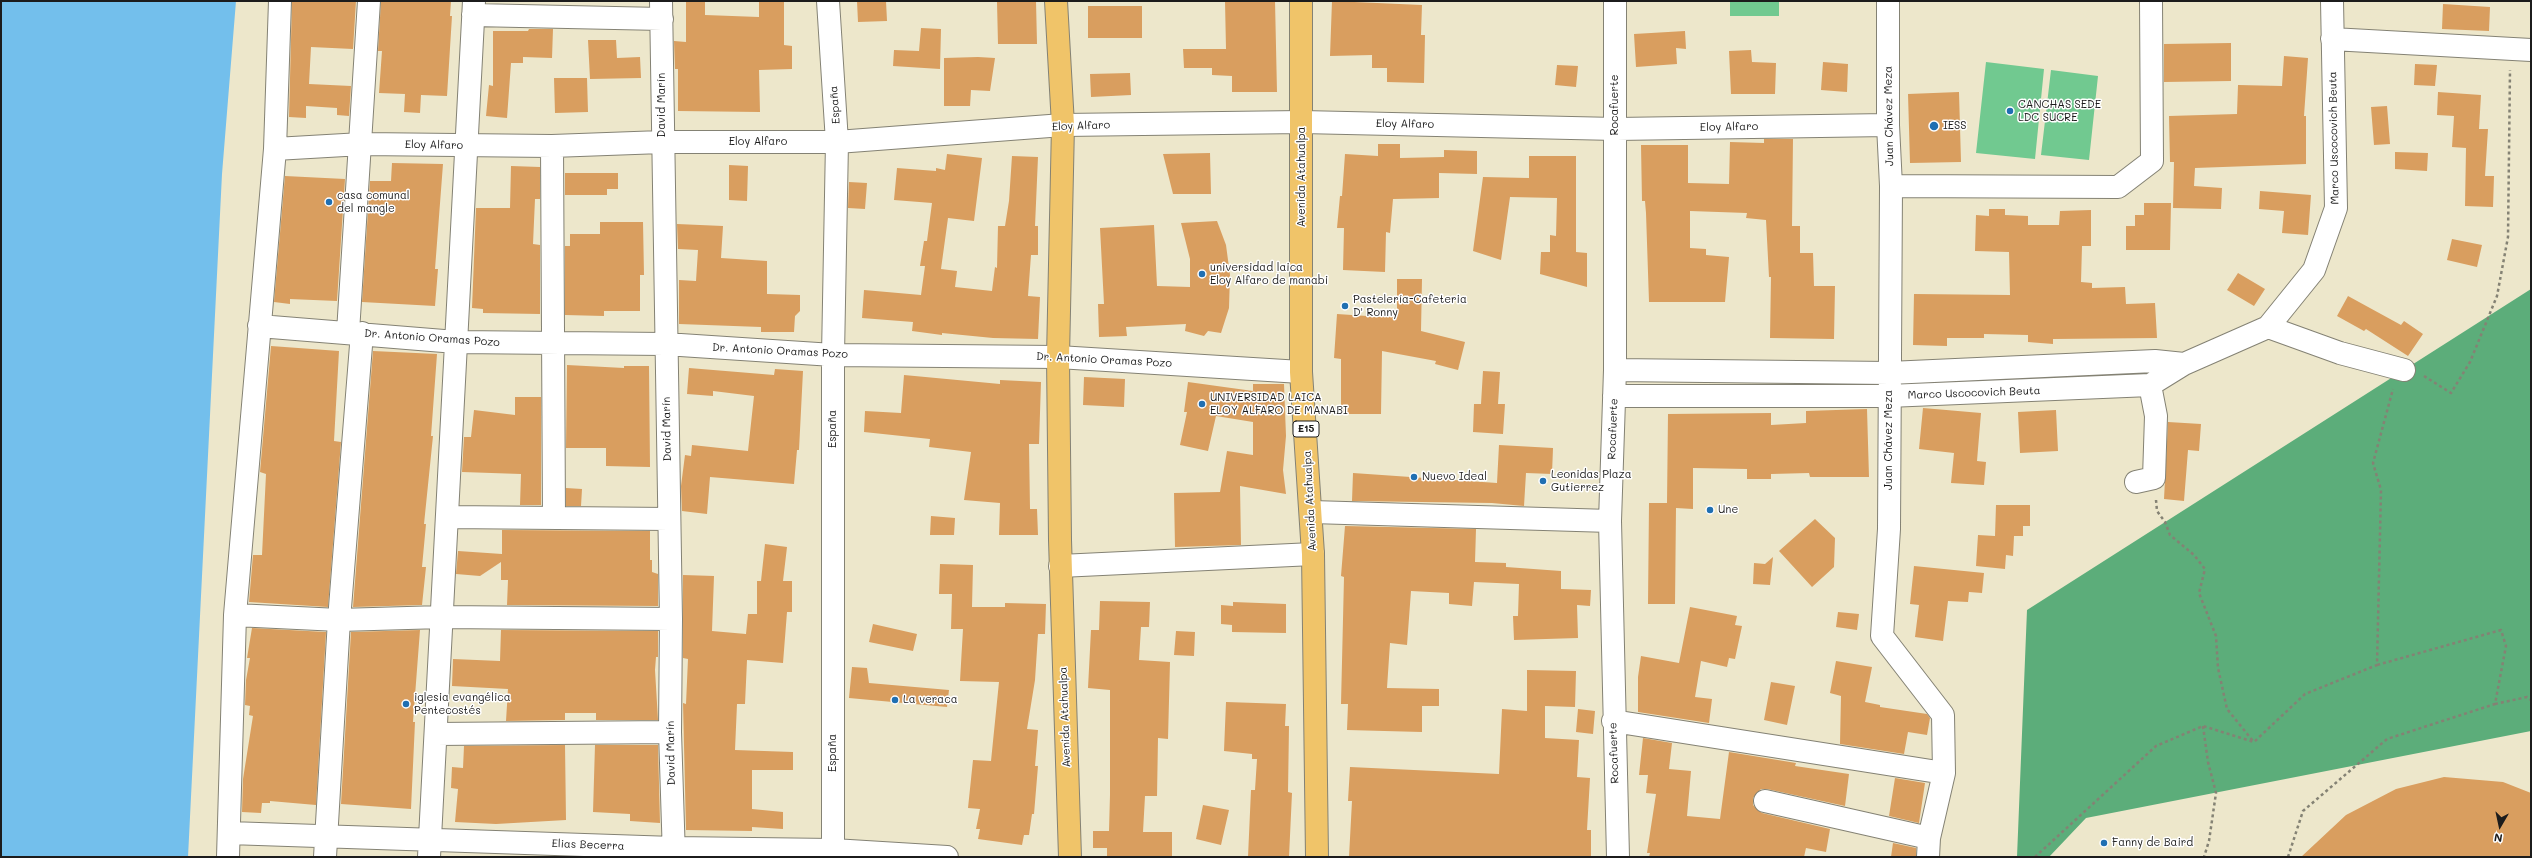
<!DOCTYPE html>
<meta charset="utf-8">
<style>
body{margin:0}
#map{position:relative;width:2532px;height:858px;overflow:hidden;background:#ede7cb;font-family:Mali,sans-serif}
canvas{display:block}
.frame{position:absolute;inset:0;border:2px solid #1c1c1c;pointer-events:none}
.north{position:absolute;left:2480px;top:806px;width:40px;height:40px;-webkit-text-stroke:3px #fff;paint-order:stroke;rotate:189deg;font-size:11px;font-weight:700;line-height:16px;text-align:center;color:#1c1c1c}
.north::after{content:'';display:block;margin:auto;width:14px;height:18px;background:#1c1c1c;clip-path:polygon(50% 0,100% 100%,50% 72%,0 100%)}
</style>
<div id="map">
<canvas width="2532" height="858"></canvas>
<div class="frame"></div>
<div class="north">N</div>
</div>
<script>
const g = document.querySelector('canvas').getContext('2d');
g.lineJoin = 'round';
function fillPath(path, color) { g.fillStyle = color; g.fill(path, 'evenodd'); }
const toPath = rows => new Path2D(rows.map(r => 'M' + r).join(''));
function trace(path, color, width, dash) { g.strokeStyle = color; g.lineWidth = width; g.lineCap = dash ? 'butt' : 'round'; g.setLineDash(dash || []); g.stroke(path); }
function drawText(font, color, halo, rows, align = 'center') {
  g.font = font + ' Mali,sans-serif'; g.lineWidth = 3; g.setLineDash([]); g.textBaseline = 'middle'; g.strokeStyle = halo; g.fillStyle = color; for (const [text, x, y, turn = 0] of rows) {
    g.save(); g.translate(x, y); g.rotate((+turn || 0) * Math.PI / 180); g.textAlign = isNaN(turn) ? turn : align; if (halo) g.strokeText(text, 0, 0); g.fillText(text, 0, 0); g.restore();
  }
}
fillPath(toPath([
 [1730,1,1779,1,1779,16,1730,16],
 [1986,62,2044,69,2035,159,1976,153],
 [2051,70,2098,76,2089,160,2041,155]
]), '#71c990');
fillPath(toPath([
 [2531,289,2531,731,2086,818,2049,857,2017,857,2027,610]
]), '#5cad7a');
fillPath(toPath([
 [1,1,236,1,222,174,188,857,1,857]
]), '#73bfec');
fillPath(toPath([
 [292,1,356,1,353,49,311,47,309,84,351,86,349,116,337,115,337,108,306,106,306,118,289,117],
 [381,1,451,1,450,16,452,16,447,96,421,95,420,113,404,112,405,94,379,93,382,51,378,51],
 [686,1,705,1,705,15,759,17,759,1,784,1,784,45,792,46,792,69,759,70,760,112,678,111,678,69,675,69,674,41,686,42],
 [857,1,886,1,887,21,858,22],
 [1036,1,1037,44,998,44,997,2],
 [1225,1,1275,1,1277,92,1232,92,1232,76,1212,75,1212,68,1184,68,1183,49,1226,49],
 [1332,1,1422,5,1421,35,1425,35,1424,83,1387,82,1387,68,1372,68,1372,55,1330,56],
 [2443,4,2490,7,2489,31,2442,29],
 [1088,6,1142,6,1142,38,1088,38],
 [921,28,941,29,940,69,893,66,894,50,919,51],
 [529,29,553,29,552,58,523,57,523,63,511,63,507,118,486,116,489,85,493,86,493,31,528,31],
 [1685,31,1686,49,1676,48,1677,64,1636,67,1634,34],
 [588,40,616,40,617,58,640,57,641,78,590,79],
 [2231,43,2231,81,2164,82,2164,44],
 [1751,50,1752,62,1776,63,1775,94,1731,94,1729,51],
 [2284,56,2308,58,2304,116,2306,116,2306,164,2195,168,2194,186,2222,188,2221,209,2173,208,2174,162,2170,162,2169,116,2237,114,2238,85,2282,86],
 [978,57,995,58,990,91,971,90,970,106,944,106,944,58],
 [1823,62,1848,64,1847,92,1821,90],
 [2415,64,2437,65,2435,86,2414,85],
 [1557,65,1578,66,1576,87,1555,85],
 [1130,73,1131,95,1091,97,1090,74],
 [554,78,587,78,588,112,555,113],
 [1959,92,1961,162,1910,163,1908,94],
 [2438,92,2481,95,2479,129,2488,129,2485,176,2494,176,2493,207,2465,206,2466,148,2452,147,2454,116,2437,115],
 [2387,106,2390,144,2374,145,2371,107],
 [1764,139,1793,139,1792,226,1800,226,1800,253,1813,253,1814,286,1835,286,1834,339,1770,338,1771,277,1769,277,1766,220,1746,218,1747,213,1690,211,1690,248,1706,249,1706,255,1729,257,1725,302,1649,302,1646,213,1645,201,1642,201,1641,145,1688,145,1688,183,1729,184,1730,142,1764,143],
 [1378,144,1400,144,1400,158,1444,157,1444,150,1477,151,1477,174,1439,173,1439,198,1393,199,1390,233,1386,232,1385,272,1343,270,1344,228,1337,228,1340,196,1342,196,1345,154,1378,156],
 [2395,152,2428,153,2427,171,2395,169],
 [1210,153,1211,194,1173,194,1163,154],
 [947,154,982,158,974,221,948,218,941,269,957,271,955,287,992,291,995,267,997,268,998,226,1005,226,1009,201,1012,156,1038,157,1035,226,1038,226,1038,255,1031,255,1028,296,1040,297,1038,339,993,338,942,333,942,335,912,331,913,322,862,318,864,290,921,295,925,266,920,266,924,241,927,241,932,203,894,200,897,168,936,171,936,168,945,170],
 [1529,156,1576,156,1576,252,1587,253,1587,287,1540,274,1541,252,1550,252,1550,235,1556,236,1557,198,1510,197,1501,260,1473,251,1483,177,1529,178],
 [392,163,443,164,435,269,438,269,435,306,362,302,370,181,391,181],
 [729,165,748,166,747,201,729,200],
 [511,166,540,167,540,199,535,199,533,244,540,245,540,314,483,313,483,309,472,308,476,208,510,208],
 [565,173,618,173,618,189,607,189,607,195,565,195],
 [285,176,345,179,337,301,290,299,290,304,274,302],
 [849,182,867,183,865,209,848,208],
 [2260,191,2311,195,2308,235,2282,233,2284,211,2259,209],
 [2144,203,2171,203,2170,250,2126,250,2126,226,2135,226,2135,215,2144,215],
 [1989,209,2005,209,2005,215,2028,216,2028,225,2059,225,2060,211,2091,210,2091,246,2082,246,2081,282,2092,283,2092,288,2125,287,2126,304,2155,303,2157,338,2053,339,2053,344,2028,342,2028,335,1984,334,1984,338,1947,338,1947,346,1913,345,1914,294,2010,295,2009,252,1975,251,1976,215,1989,216],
 [1217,221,1226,245,1230,275,1229,308,1221,333,1208,331,1204,336,1185,331,1186,324,1126,327,1127,336,1099,337,1098,304,1104,304,1100,228,1154,225,1157,286,1190,287,1190,259,1181,223],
 [600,222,643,222,644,275,640,275,640,311,604,311,604,316,565,315,565,246,570,246,570,234,600,234],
 [677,224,723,226,721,258,767,261,767,294,800,295,800,311,795,316,794,332,761,332,761,327,679,324,679,280,696,281,698,250,678,249],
 [2452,239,2482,245,2477,267,2447,260],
 [2238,273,2265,289,2254,306,2227,290],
 [1397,279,1422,279,1421,331,1465,342,1458,370,1435,364,1436,361,1382,351,1381,414,1341,414,1341,359,1334,358,1337,314,1382,317,1383,315,1397,318],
 [2348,296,2401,325,2404,321,2423,334,2408,356,2366,329,2364,331,2337,316],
 [271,346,339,351,334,441,341,442,328,607,249,602,253,555,262,555,266,474,260,472],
 [373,351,437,354,431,436,433,436,424,524,426,524,422,567,426,567,422,605,353,607],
 [567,365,624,368,624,366,649,366,650,467,606,466,606,448,566,448],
 [689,368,774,375,775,369,803,371,799,450,797,450,794,484,710,477,707,514,682,511,681,486,685,455,691,456,692,445,748,451,754,396,713,391,713,396,687,394],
 [1483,371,1500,372,1498,404,1505,404,1503,434,1473,432,1474,404,1481,404],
 [904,375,1000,384,1000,380,1041,382,1039,444,1029,444,1030,509,1037,509,1038,535,999,535,1000,503,964,500,971,452,929,447,930,439,864,432,865,411,901,413],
 [1084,377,1125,379,1124,407,1083,405],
 [1188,382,1253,391,1253,384,1284,384,1286,436,1283,470,1286,494,1240,486,1241,545,1175,547,1174,493,1220,492,1227,451,1253,455,1253,422,1216,416,1208,451,1180,445,1187,412,1184,412],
 [515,397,541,397,541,505,520,505,521,474,462,472,464,437,471,437,474,410,515,415],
 [1923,408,1981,413,1977,461,1986,462,1984,485,1951,483,1954,453,1919,449],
 [1867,409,1869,477,1810,477,1809,473,1771,474,1771,479,1747,479,1747,469,1693,468,1693,509,1676,508,1675,604,1648,604,1649,503,1667,503,1668,414,1771,413,1771,425,1806,423,1806,411],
 [2056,410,2058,451,2020,453,2018,412],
 [2168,422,2201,424,2199,451,2188,450,2184,501,2164,499],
 [1499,445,1553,448,1552,474,1526,473,1524,506,1492,503,1352,501,1353,473,1497,483],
 [566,488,582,489,581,506,566,506],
 [1996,505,2030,505,2030,526,2023,526,2023,536,2014,536,2013,556,2006,555,2005,569,1976,566,1978,535,1995,536],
 [931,516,955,518,954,535,930,535],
 [1815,519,1835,538,1834,567,1812,587,1779,551],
 [1345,526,1476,529,1475,562,1506,563,1506,567,1561,571,1561,589,1591,590,1590,606,1577,605,1578,638,1514,640,1513,616,1518,616,1519,584,1474,582,1472,606,1449,604,1449,593,1411,591,1407,645,1390,643,1387,688,1439,689,1439,706,1422,706,1422,732,1347,730,1348,704,1341,704,1344,577,1341,576],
 [502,530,650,531,650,560,652,560,652,572,658,574,658,606,507,605,508,580,501,580,501,562,480,576,456,574,458,551,502,554],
 [765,544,787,547,783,581,792,581,792,612,787,612,783,663,747,660,745,704,737,704,735,750,793,752,793,770,752,770,752,809,783,812,783,829,752,827,752,831,686,830,683,703,686,704,688,659,683,658,683,575,714,576,712,631,746,634,748,614,757,614,757,581,761,581],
 [1773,557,1770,585,1753,584,1754,563,1765,564],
 [940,564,973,565,972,607,1005,607,1005,603,1046,604,1045,634,1038,634,1035,680,1027,729,1038,730,1035,766,1038,766,1034,814,1032,814,1029,835,1024,835,1022,845,978,839,980,829,976,829,980,809,968,808,973,760,991,761,999,682,960,681,963,629,951,629,952,594,939,594],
 [1914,566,1984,573,1982,593,1969,592,1968,602,1948,601,1943,641,1915,637,1919,605,1910,604],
 [1100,601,1150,602,1149,627,1141,627,1139,660,1170,662,1168,739,1158,738,1157,796,1145,796,1143,832,1172,832,1172,857,1107,857,1107,848,1093,848,1093,831,1109,831,1110,795,1110,690,1088,688,1091,630,1099,630],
 [1233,602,1286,604,1286,633,1232,632,1232,625,1221,624,1221,605,1233,606],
 [1690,607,1737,616,1735,625,1742,626,1735,659,1729,658,1727,667,1701,661,1695,697,1712,699,1709,723,1638,712,1638,677,1641,656,1679,663],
 [1838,612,1859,614,1857,630,1836,627],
 [873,624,917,634,913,651,869,642],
 [252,628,326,632,316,805,270,801,270,803,262,803,261,813,242,812,243,779,253,716,249,715,250,706,245,705,246,680,250,658,247,658],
 [420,630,413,722,415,722,411,809,341,804,351,632],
 [501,630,658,631,658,657,656,657,655,670,658,720,596,720,596,713,565,713,565,720,506,721,508,689,452,686,453,659,500,661],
 [1176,631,1195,632,1194,656,1174,655],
 [1836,661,1872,667,1865,702,1880,705,1880,707,1927,714,1930,718,1927,735,1908,732,1904,754,1840,744,1841,696,1830,693],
 [852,667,867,668,869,683,949,690,947,707,849,698],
 [1527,670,1576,671,1575,707,1545,706,1545,738,1579,740,1577,777,1590,778,1587,830,1591,830,1591,857,1349,857,1352,801,1348,801,1350,767,1499,774,1502,709,1527,711],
 [1771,682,1795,686,1787,725,1764,720],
 [1226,702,1286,704,1285,726,1289,726,1288,792,1292,793,1289,857,1248,857,1251,790,1255,790,1257,759,1252,759,1252,754,1224,751],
 [1578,709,1595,711,1593,734,1576,732],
 [1643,738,1672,743,1669,769,1691,771,1687,816,1720,819,1729,752,1796,763,1795,766,1849,774,1845,806,1767,789,1761,789,1753,798,1753,805,1762,813,1830,829,1826,852,1806,848,1804,857,1649,857,1650,853,1647,853,1656,794,1646,793,1648,775,1639,775],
 [565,745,566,820,496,824,455,822,458,789,451,788,452,767,463,768,464,746],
 [595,745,658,745,660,823,630,821,630,814,593,812],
 [2444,777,2503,782,2531,793,2531,857,2301,857,2346,815,2396,789],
 [1895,778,1925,783,1919,823,1889,816],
 [1203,805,1229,810,1221,845,1196,839],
 [1893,843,1916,848,1916,857,1891,857]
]), '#d99e5f');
const minor = toPath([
 [661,1,671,619,670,732,674,857],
 [828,1,837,142,833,355,833,857],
 [1615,1,1615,370,1610,521,1618,857],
 [1888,1,1888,125,1891,186,1889,529,1882,636,1943,715,1944,773,1929,838,1928,857],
 [473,15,662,19],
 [2332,39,2531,50],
 [552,146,554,517],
 [275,149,362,144,552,146,662,142,837,142,1063,125,1302,122,1616,129,1888,125],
 [1891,186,2118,187,2152,161,2151,1],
 [259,326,456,342,665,344,833,355,1058,357,1301,372],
 [2268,327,2340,353,2404,370],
 [348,332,369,1],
 [2184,364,2268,327,2314,270,2336,208,2332,1],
 [1614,396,1888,396,2150,385,2184,364,2155,361,1889,373,1615,370],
 [2136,482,2154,478,2156,416,2150,385],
 [1312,512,1610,521],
 [447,517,669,519],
 [1060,566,1313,554],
 [235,615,339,620,442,617,671,619],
 [1613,721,1944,773],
 [436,734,670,732],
 [1765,801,1929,838],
 [229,833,673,848,833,850,947,857],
 [228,857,235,615,275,149,280,1],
 [325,857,339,620,362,333],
 [429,857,474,1]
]);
const highway = toPath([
 [1056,1,1063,125,1058,357,1060,540,1070,857],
 [1301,1,1301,372,1313,554,1317,857]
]);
trace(minor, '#848274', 24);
trace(highway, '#848274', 24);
trace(toPath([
 [2424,376,2451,393,2470,362,2497,296,2508,237,2510,70],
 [2156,500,2157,511,2165,522,2170,535,2194,555,2205,569,2199,593,2216,636,2218,668,2227,709,2253,741],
 [2495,704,2527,697,2531,700],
 [2203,726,2208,762,2216,793,2209,841,2204,857],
 [2035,857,2156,746,2203,726,2254,742,2305,694,2377,665,2381,490,2373,463,2393,389],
 [2288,857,2303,811,2387,739,2495,704,2506,646,2501,630,2377,665]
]), '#848274', 2.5, [3, 3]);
trace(minor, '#fff', 22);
trace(highway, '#f0c469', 22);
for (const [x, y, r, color] of [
 [2010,111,4,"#1f6fb2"],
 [1934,126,5,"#1f6fb2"],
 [329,202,4,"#1f6fb2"],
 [1202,274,4,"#1f6fb2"],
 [1345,306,4,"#1f6fb2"],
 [1202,404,4,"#1f6fb2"],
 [1414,477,4,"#1f6fb2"],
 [1543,481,4,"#1f6fb2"],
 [1710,510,4,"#1f6fb2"],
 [895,700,4,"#1f6fb2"],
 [406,704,4,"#1f6fb2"],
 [2104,843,4,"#1f6fb2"]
]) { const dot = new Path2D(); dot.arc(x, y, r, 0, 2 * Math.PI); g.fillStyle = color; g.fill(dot); trace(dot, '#fff', 1.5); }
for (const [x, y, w] of [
 [1306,429,26]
]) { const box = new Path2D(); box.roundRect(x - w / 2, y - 8, w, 16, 3); g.fillStyle = '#fff'; g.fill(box); trace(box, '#1c1c1c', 1); }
drawText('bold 10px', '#1c1c1c', null, [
 ["E15",1306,429]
]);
drawText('11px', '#1c1c1c', '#fff', [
 ["David Marín",662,105,-90],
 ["España",835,105,-94],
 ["Rocafuerte",1615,105,-90],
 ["Juan Chávez Meza",1889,116,-91],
 ["Eloy Alfaro",1405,124,1],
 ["Eloy Alfaro",1081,126,-2],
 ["Eloy Alfaro",1729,127,-1],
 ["Marco Uscocovich Beuta",2334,138,-91],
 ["Eloy Alfaro",758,142],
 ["Eloy Alfaro",434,145,1],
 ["Avenida Atahualpa",1302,177,-90],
 ["Dr. Antonio Oramas Pozo",432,338,4],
 ["Dr. Antonio Oramas Pozo",780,351,3],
 ["Dr. Antonio Oramas Pozo",1104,360,3],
 ["Marco Uscocovich Beuta",1974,393,-2],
 ["David Marín",667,429,-91],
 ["España",833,429,-90],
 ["Rocafuerte",1613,429,-88],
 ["Juan Chávez Meza",1889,440,-90],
 ["Avenida Atahualpa",1310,501,-93],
 ["Avenida Atahualpa",1065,717,-92],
 ["David Marín",671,753,-91],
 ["España",833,753,-90],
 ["Rocafuerte",1614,753,-92],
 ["Elias Becerra",588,845,2]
]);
drawText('11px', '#1c1c1c', '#fff', [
 ["CANCHAS SEDE",2018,105],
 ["LDC SUCRE",2018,118],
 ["IESS",1943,126],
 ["casa comunal",337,196],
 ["del mangle",337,209],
 ["universidad laica",1210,268],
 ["Eloy Alfaro de manabi",1210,281],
 ["Pastelería-Cafeteria",1353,300],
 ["D' Ronny",1353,313],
 ["UNIVERSIDAD LAICA",1210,398],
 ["ELOY ALFARO DE MANABI",1210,411],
 ["Leonidas Plaza",1551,475],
 ["Gutierrez",1551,488],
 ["Nuevo Ideal",1422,477],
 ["Une",1718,510],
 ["iglesia evangélica",414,698],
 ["Pentecostés",414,711],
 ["La veraca",903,700],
 ["Fanny de Baird",2112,843]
], 'left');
</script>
